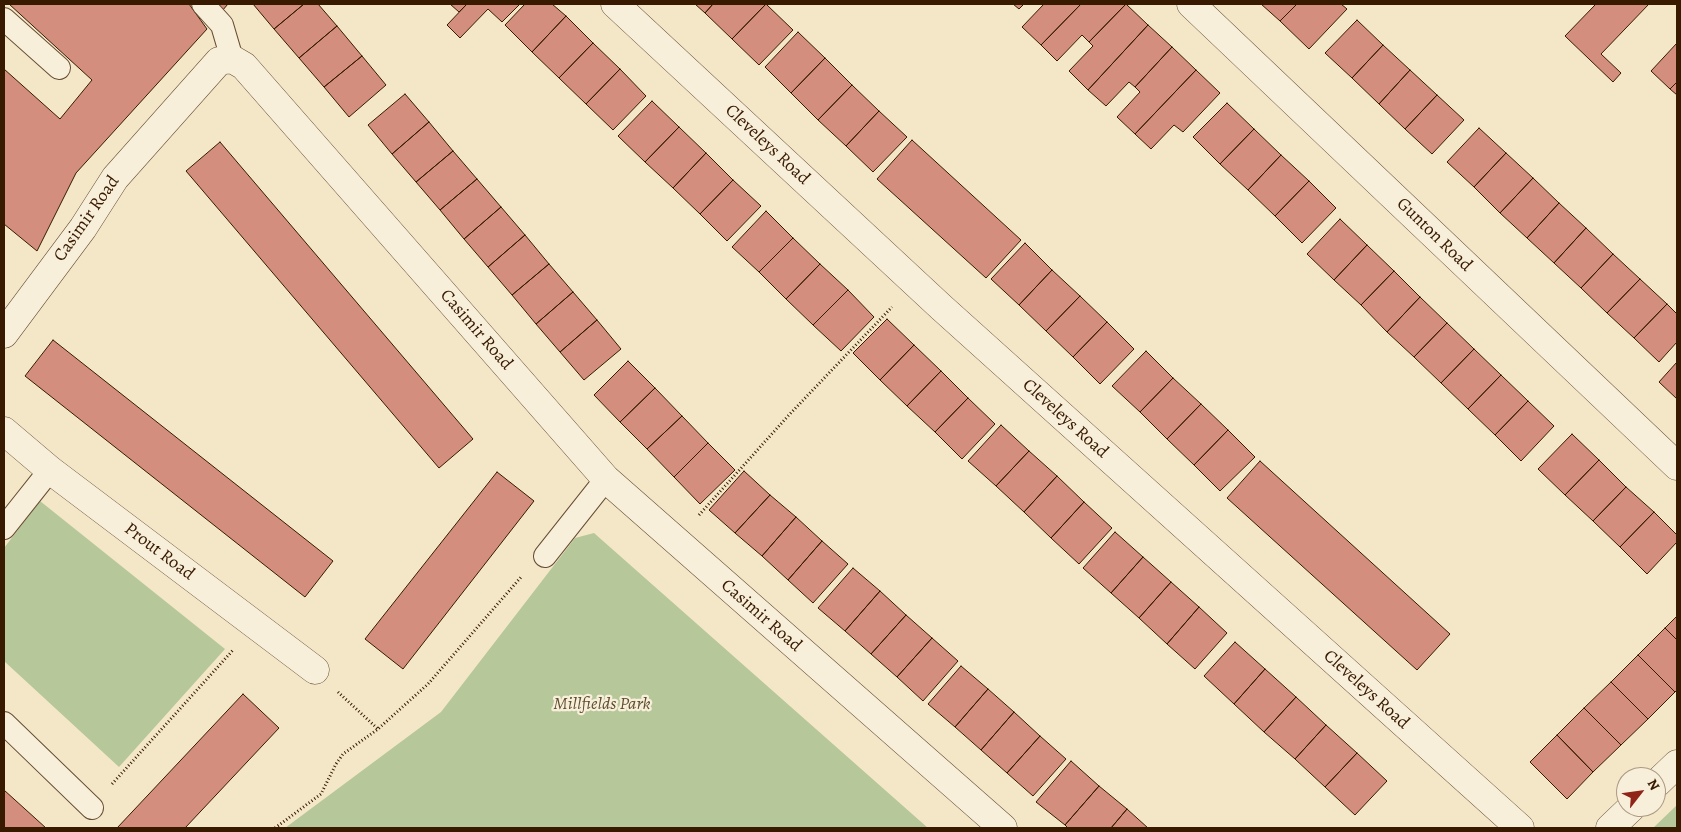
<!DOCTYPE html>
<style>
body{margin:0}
#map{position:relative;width:1681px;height:832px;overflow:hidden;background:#f4e7c8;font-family:Alegreya,serif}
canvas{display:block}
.frame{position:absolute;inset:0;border:5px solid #371a00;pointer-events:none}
.north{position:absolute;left:1616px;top:767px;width:50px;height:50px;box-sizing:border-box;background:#f8efdb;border:1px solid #ab9a83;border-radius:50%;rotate:60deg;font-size:14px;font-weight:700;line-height:20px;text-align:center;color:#371a00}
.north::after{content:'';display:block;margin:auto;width:18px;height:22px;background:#8f2418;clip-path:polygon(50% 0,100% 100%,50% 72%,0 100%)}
</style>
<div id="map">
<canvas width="1681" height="832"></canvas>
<div class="frame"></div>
<div class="north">N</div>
</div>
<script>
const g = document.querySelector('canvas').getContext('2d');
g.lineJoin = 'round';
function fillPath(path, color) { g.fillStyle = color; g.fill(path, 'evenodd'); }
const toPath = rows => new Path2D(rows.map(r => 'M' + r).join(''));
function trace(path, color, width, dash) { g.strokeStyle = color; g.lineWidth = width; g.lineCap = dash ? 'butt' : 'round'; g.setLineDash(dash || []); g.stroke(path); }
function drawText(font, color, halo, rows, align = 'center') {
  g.font = font + ' Alegreya,serif'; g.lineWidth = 4.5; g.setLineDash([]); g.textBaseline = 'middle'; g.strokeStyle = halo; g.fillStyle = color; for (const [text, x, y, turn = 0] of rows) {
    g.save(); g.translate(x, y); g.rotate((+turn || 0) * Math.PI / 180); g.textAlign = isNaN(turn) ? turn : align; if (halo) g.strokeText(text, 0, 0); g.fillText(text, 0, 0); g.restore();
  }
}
fillPath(toPath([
 [40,501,225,649,119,767,4,661,4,548],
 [594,533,928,828,285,828,441,712,575,538],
 [1677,805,1677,828,1653,828]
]), '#b6c79a');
const building = toPath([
 [9,4,189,4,207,29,76,173,37,251,4,224,4,69,60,119,92,80,9,4],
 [213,4,228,4,222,11,213,4],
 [253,4,304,4,274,29,253,4],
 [304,4,318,4,337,26,299,58,274,29,304,4],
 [450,4,467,4,459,12,450,4],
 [467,4,520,4,502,22,488,9,460,38,447,25,467,4],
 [525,4,552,4,566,16,532,52,505,25,525,4],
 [695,4,713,4,705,13,695,4],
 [713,4,766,4,732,39,705,13,713,4],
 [766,4,793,30,759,65,732,39,766,4],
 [1013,4,1024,4,1019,9,1013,4],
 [1044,4,1081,4,1041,45,1022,27,1044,4],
 [1081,4,1126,4,1089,42,1082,35,1057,61,1041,45,1081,4],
 [1126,4,1148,25,1088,90,1069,71,1093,46,1089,42,1126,4],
 [1261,4,1297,4,1280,21,1261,4],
 [1297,4,1341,4,1347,9,1309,49,1280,21,1297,4],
 [1596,4,1649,4,1601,54,1621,73,1613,82,1565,36,1596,4],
 [566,16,593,43,559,78,532,52,566,16],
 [1357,20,1383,45,1352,78,1325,53,1357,20],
 [1148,25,1172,47,1135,87,1129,82,1106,106,1088,90,1148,25],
 [337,26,362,56,324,87,299,58,337,26],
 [798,32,825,58,791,93,765,67,798,32],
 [593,43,620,69,586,104,559,78,593,43],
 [1677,43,1677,82,1670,89,1651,71,1677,43],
 [1383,45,1410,70,1379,104,1352,78,1383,45],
 [1172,47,1196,70,1135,134,1117,117,1140,92,1135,87,1172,47],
 [362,56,386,85,349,117,324,87,362,56],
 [825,58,852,85,818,120,791,93,825,58],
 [620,69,646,96,613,130,586,104,620,69],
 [1196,70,1220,93,1183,132,1174,125,1151,149,1135,134,1196,70],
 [1410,70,1437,95,1405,129,1379,104,1410,70],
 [1677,82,1677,95,1670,89,1677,82],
 [852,85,879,111,846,146,818,120,852,85],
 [405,94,429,122,392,154,368,125,405,94],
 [1437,95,1464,120,1432,154,1405,129,1437,95],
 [652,101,679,127,645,162,618,136,652,101],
 [1227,103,1254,129,1220,164,1193,137,1227,103],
 [879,111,907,137,873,172,846,146,879,111],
 [429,122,453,151,416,182,392,154,429,122],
 [679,127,706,153,673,188,645,162,679,127],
 [1479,128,1506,153,1474,187,1447,162,1479,128],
 [1254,129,1281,155,1248,190,1220,164,1254,129],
 [912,140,1021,240,986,278,877,179,912,140],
 [220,142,473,439,439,468,186,171,220,142],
 [453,151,477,179,440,210,416,182,453,151],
 [706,153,733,180,700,214,673,188,706,153],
 [1506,153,1533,178,1500,213,1474,187,1506,153],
 [1281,155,1309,181,1275,216,1248,190,1281,155],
 [1533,178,1559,203,1527,238,1500,213,1533,178],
 [477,179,501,207,464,239,440,210,477,179],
 [733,180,761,206,727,241,700,214,733,180],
 [1309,181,1336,208,1302,243,1275,216,1309,181],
 [1559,203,1586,228,1554,263,1527,238,1559,203],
 [501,207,525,235,488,267,464,239,501,207],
 [766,211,793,238,759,272,732,247,766,211],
 [1340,219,1367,245,1334,280,1307,254,1340,219],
 [1586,228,1613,254,1581,288,1554,263,1586,228],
 [525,235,549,264,512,295,488,267,525,235],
 [793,238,820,264,786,299,759,272,793,238],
 [1025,243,1052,270,1019,305,991,279,1025,243],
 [1367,245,1394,271,1361,305,1334,280,1367,245],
 [1613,254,1640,279,1607,313,1581,288,1613,254],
 [549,264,573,292,536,324,512,295,549,264],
 [820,264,848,290,813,325,786,299,820,264],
 [1052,270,1080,296,1046,331,1019,305,1052,270],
 [1394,271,1420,297,1387,332,1361,305,1394,271],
 [1640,279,1667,304,1634,338,1607,313,1640,279],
 [848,290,874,317,841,351,813,325,848,290],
 [573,292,597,320,560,352,536,324,573,292],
 [1080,296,1107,322,1073,357,1046,331,1080,296],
 [1420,297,1447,323,1414,357,1387,332,1420,297],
 [1667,304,1677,314,1677,342,1659,362,1634,338,1667,304],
 [887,319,914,345,880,380,853,353,887,319],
 [597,320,621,349,584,380,560,352,597,320],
 [1107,322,1134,349,1100,384,1073,357,1107,322],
 [1447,323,1474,349,1441,383,1414,357,1447,323],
 [53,340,333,561,305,597,25,376,53,340],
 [914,345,941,371,907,406,880,380,914,345],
 [1474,349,1501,375,1468,409,1441,383,1474,349],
 [1146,351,1173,378,1140,412,1112,386,1146,351],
 [628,361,655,388,620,422,594,395,628,361],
 [1677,362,1677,399,1659,382,1677,362],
 [941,371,968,398,935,432,907,406,941,371],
 [1501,375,1528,401,1495,435,1468,409,1501,375],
 [1173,378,1201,404,1167,439,1140,412,1173,378],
 [655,388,682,416,647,449,620,422,655,388],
 [968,398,995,424,962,459,935,432,968,398],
 [1528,401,1554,426,1521,461,1495,435,1528,401],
 [1201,404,1228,430,1194,465,1167,439,1201,404],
 [682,416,708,443,674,477,647,449,682,416],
 [1001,425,1029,451,996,486,968,461,1001,425],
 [1228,430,1255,457,1220,491,1194,465,1228,430],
 [1572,434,1599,460,1565,495,1538,469,1572,434],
 [708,443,735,470,700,504,674,477,708,443],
 [1029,451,1057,476,1024,512,996,486,1029,451],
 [1599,460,1626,487,1593,521,1565,495,1599,460],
 [1260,461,1450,634,1417,670,1227,498,1260,461],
 [744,471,770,495,735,533,709,510,744,471],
 [497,472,534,501,403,669,365,639,497,472],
 [1057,476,1084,502,1051,538,1024,512,1057,476],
 [1626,487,1654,512,1620,547,1593,521,1626,487],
 [770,495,796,517,762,556,735,533,770,495],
 [1084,502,1112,528,1079,564,1051,538,1084,502],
 [1654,512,1677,535,1677,542,1647,574,1620,547,1654,512],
 [796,517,822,541,788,580,762,556,796,517],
 [1115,532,1143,557,1111,593,1083,568,1115,532],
 [822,541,848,564,813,603,788,580,822,541],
 [1143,557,1171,582,1139,618,1111,593,1143,557],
 [853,568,880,591,845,631,818,608,853,568],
 [1171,582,1199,607,1167,644,1139,618,1171,582],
 [880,591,906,615,871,654,845,631,880,591],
 [1199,607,1227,633,1195,669,1167,644,1199,607],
 [906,615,932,638,897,677,871,654,906,615],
 [1677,616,1677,640,1665,628,1677,616],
 [1665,628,1677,640,1677,690,1675,692,1638,655,1665,628],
 [932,638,958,661,923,701,897,677,932,638],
 [1235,642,1265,669,1234,704,1204,676,1235,642],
 [1638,655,1675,692,1648,719,1611,682,1638,655],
 [961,666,988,689,955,727,928,704,961,666],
 [1265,669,1296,697,1264,732,1234,704,1265,669],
 [1611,682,1648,719,1621,745,1584,708,1611,682],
 [988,689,1014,712,981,750,955,727,988,689],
 [243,694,279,728,185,828,117,828,243,694],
 [1296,697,1326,725,1295,759,1264,732,1296,697],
 [1584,708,1621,745,1593,772,1557,735,1584,708],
 [1014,712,1040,736,1007,773,981,750,1014,712],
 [1326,725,1357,753,1325,787,1295,759,1326,725],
 [1557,735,1593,772,1567,799,1530,762,1557,735],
 [1040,736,1066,759,1033,796,1007,773,1040,736],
 [1357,753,1387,781,1355,815,1325,787,1357,753],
 [1071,761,1099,786,1065,825,1036,802,1071,761],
 [1099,786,1127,809,1111,828,1068,828,1065,825,1099,786],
 [4,790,46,828,4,828,4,790],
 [1127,809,1148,828,1111,828,1127,809]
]);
fillPath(building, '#d38e7d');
trace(building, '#371a00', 1);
const service = toPath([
 [203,4,222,25,232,59],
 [4,19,59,68],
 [4,528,50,470],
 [545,556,606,479],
 [4,723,92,808]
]);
const minor = toPath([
 [615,4,941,307,1520,828],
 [1191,4,1677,466],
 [4,334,83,228,115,178,219,61,232,59,244,66,606,479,1003,828],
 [4,431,50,470,315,670],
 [1656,784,1677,764],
 [1610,828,1632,807]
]);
trace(service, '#664d32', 24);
trace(minor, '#664d32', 29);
trace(toPath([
 [699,515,788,416,892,307],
 [338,692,378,729],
 [112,784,234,649],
 [275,828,321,794,336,764,343,754,378,729,428,684,522,576]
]), '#371a00', 3, [1, 2.5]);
trace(service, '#f8efdb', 22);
trace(minor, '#f8efdb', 28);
drawText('18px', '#371a00', '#f8efdb', [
 ["Cleveleys Road",767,145,43],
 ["Casimir Road",87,219,-55],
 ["Gunton Road",1434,235,44],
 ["Casimir Road",476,330,49],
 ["Cleveleys Road",1065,419,42],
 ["Prout Road",159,552,37],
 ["Casimir Road",761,616,41],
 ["Cleveleys Road",1366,690,42]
]);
drawText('italic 18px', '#5d4e2e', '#f8efdb', [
 ["Millfields Park",602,705]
]);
</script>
